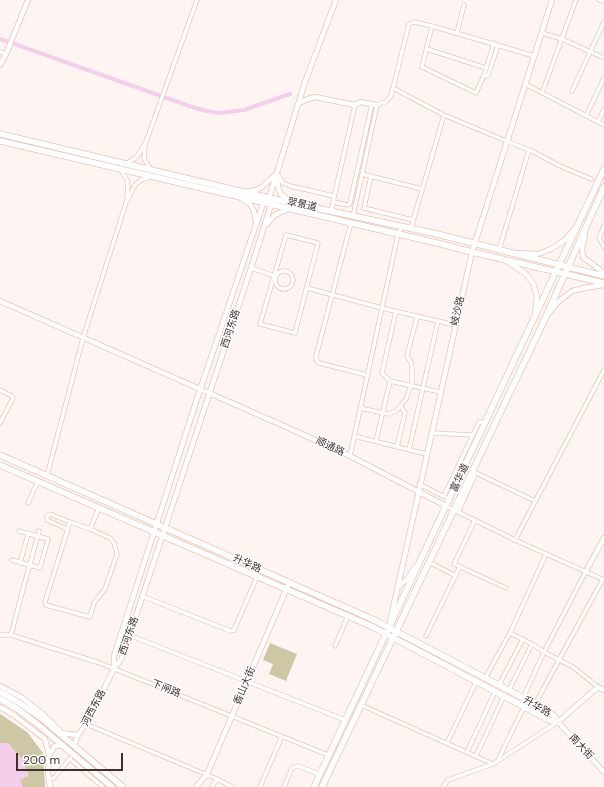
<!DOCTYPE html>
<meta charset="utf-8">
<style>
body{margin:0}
#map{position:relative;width:604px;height:787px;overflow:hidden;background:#fef5f3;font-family:"DM Sans",sans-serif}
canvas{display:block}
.scale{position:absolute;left:16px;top:753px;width:107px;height:18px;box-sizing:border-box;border:2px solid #40302c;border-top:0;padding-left:5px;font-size:12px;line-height:14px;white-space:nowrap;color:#40302c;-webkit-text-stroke:3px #fff;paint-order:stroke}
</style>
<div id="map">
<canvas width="604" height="787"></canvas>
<div class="scale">200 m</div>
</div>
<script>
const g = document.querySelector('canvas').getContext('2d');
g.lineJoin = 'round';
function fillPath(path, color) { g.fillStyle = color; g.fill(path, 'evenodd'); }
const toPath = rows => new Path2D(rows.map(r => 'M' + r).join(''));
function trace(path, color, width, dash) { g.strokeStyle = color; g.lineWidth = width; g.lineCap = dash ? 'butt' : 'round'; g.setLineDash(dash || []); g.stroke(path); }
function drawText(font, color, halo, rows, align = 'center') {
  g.font = font + ' "DM Sans","Noto Sans SC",sans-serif'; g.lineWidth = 3; g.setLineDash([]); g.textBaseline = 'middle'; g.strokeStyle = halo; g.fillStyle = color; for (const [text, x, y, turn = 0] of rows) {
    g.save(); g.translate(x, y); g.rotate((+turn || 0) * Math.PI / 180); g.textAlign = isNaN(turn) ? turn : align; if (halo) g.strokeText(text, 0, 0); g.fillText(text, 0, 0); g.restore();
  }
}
fillPath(toPath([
 [270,643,297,654,286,681,269,674,273,664,263,660],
 [0,714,27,732,43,753,45,787,0,787]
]), '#cdc7a5');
fillPath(toPath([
 [0,743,8,743,23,760,29,776,20,780,23,787,0,787]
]), '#f4cfec');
trace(toPath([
 [0,39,195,108,207,111,219,113,244,110,290,94]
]), '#f4cfec', 4);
const minor = toPath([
 [599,0,604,2],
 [432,26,422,67,476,93,484,75,488,76,498,45],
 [457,33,464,5],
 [542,33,562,39,604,58],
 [427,49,486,68],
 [0,52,6,54],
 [484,75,494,43],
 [525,84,604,125],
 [393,88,444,115,506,141,532,151,558,165,591,179],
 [572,91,604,22],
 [542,93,576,0],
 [586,116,604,78],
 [598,122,604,109],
 [145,145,144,158,147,164,151,169],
 [127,163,136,158,146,142,197,0],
 [121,170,127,180,128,187,127,198],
 [277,173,283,183,290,186,334,196],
 [362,174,422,189],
 [371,176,364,208,413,220],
 [333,202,348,205,350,203,372,104],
 [331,211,355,105],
 [353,216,377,105,385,102,391,96,409,24,414,22,432,26,534,56],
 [351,223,316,356,316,359,319,363,367,375],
 [604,226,599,238,604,247],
 [411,228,444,115],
 [286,235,318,243,295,333,260,324,286,235],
 [499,250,529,150],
 [251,268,275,276],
 '275 280a9 9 0 1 1 18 0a9 9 0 1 1-18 0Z',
 [307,288,382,308,455,325],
 [390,381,440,392],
 [0,390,12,396,13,398,0,423],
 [360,408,388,414,396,411,406,399,412,382,412,370,411,362,407,356,417,317],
 [431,433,473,435],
 [354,436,426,454],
 [376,441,390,381,382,373,396,311],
 [397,447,405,413,401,406],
 [409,450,438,321],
 [350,456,398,234,402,226],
 [472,471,535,501],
 [47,476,83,338,126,203,135,185,141,180,149,177],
 [419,484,445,497],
 [444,496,479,422,483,422,486,423],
 [28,503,38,481],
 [446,506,515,540,604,580],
 [458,512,476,473],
 [475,520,454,564,506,588],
 [67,529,47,520,47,516,50,514,70,522],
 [90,529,70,522,45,602,46,605,90,617,94,603,105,589,117,554,114,543,110,538,90,529,99,508],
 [515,540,604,370],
 [12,560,40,568,48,539,19,531],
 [429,562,456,576],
 [20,563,28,534],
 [142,596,230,631,234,630,257,577],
 [510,633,532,644,544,652,573,667,598,687],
 [0,635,11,635,100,663,328,755],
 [11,635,22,593,39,531],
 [129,635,345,720],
 [426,636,460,566],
 [335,646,348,616],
 [485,678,510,633,546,554],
 [499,685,523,639],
 [509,690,532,644],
 [523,698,544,652,586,571],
 [535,704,603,579],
 [361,705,493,764],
 [86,724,217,779],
 [447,743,476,682],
 [467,752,495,692],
 [476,756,504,696],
 [70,759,103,787],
 [498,760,524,707],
 [49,780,55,777,70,758],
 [212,787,217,779,232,787],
 [260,787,282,736],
 [284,787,292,768,298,766,319,774],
 [443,787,448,780,493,764,558,722]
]);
const tertiary = toPath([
 [0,65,6,54,28,0],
 [299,103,308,99,315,97,355,105,360,102,377,105],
 [277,177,278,187,281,194,290,202],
 [245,192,256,190,262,187,276,174],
 [242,199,250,204,254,211,256,223],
 [266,225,275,215,288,209],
 [585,234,582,248,583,257,604,273],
 [518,253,538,254,551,249,565,240,575,228],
 [506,261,525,273,533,283,537,297,535,314],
 [0,301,284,426,350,456,446,506],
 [549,313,559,301,572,291,584,288,604,285],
 [586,571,604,538],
 [397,588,408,578,415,567],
 [390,622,472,252,552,0],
 [114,669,114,656,197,399,261,210,263,203,269,198,305,82,336,0],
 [0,686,21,697,44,715,60,731],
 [604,690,598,687,558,722,604,772],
 [0,707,15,716,45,739,49,755,48,774,50,787],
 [60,733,78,735],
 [73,745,74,746,78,735,86,724,114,669,122,658,251,268,271,205,270,201],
 [49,755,55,746,63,745],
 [196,787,207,774,289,583]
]);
const secondary = toPath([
 [0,134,269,198,437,234,604,276],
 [0,141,437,243,472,252,604,283],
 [0,455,374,620,535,704,553,715,558,722],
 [0,465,371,626,549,720,558,722],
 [0,692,18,702,41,718,123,787],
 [0,699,16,708,36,723,112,787],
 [314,787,604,169],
 [322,787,543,323,604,187]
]);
trace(minor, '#ebc3b7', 5);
trace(tertiary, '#ebc3b7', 6);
trace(secondary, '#ebc3b7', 7);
trace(minor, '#fff', 3.5);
trace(tertiary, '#fff', 4.5);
trace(secondary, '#fff', 5.5);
drawText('10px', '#40302c', '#fff', [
 ["翠景道",302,205,12],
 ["岐沙路",458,311,-77],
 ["西河东路",231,329,-72],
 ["顺通路",330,447,25],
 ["富华道",460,478,-65],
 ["升华路",247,564,24],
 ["西河东路",129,636,-71],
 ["香山大街",245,686,-67],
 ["下闸路",166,689,22],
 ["升华路",537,707,31],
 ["河西东路",94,708,-62],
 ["南大街",581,747,47]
]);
</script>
